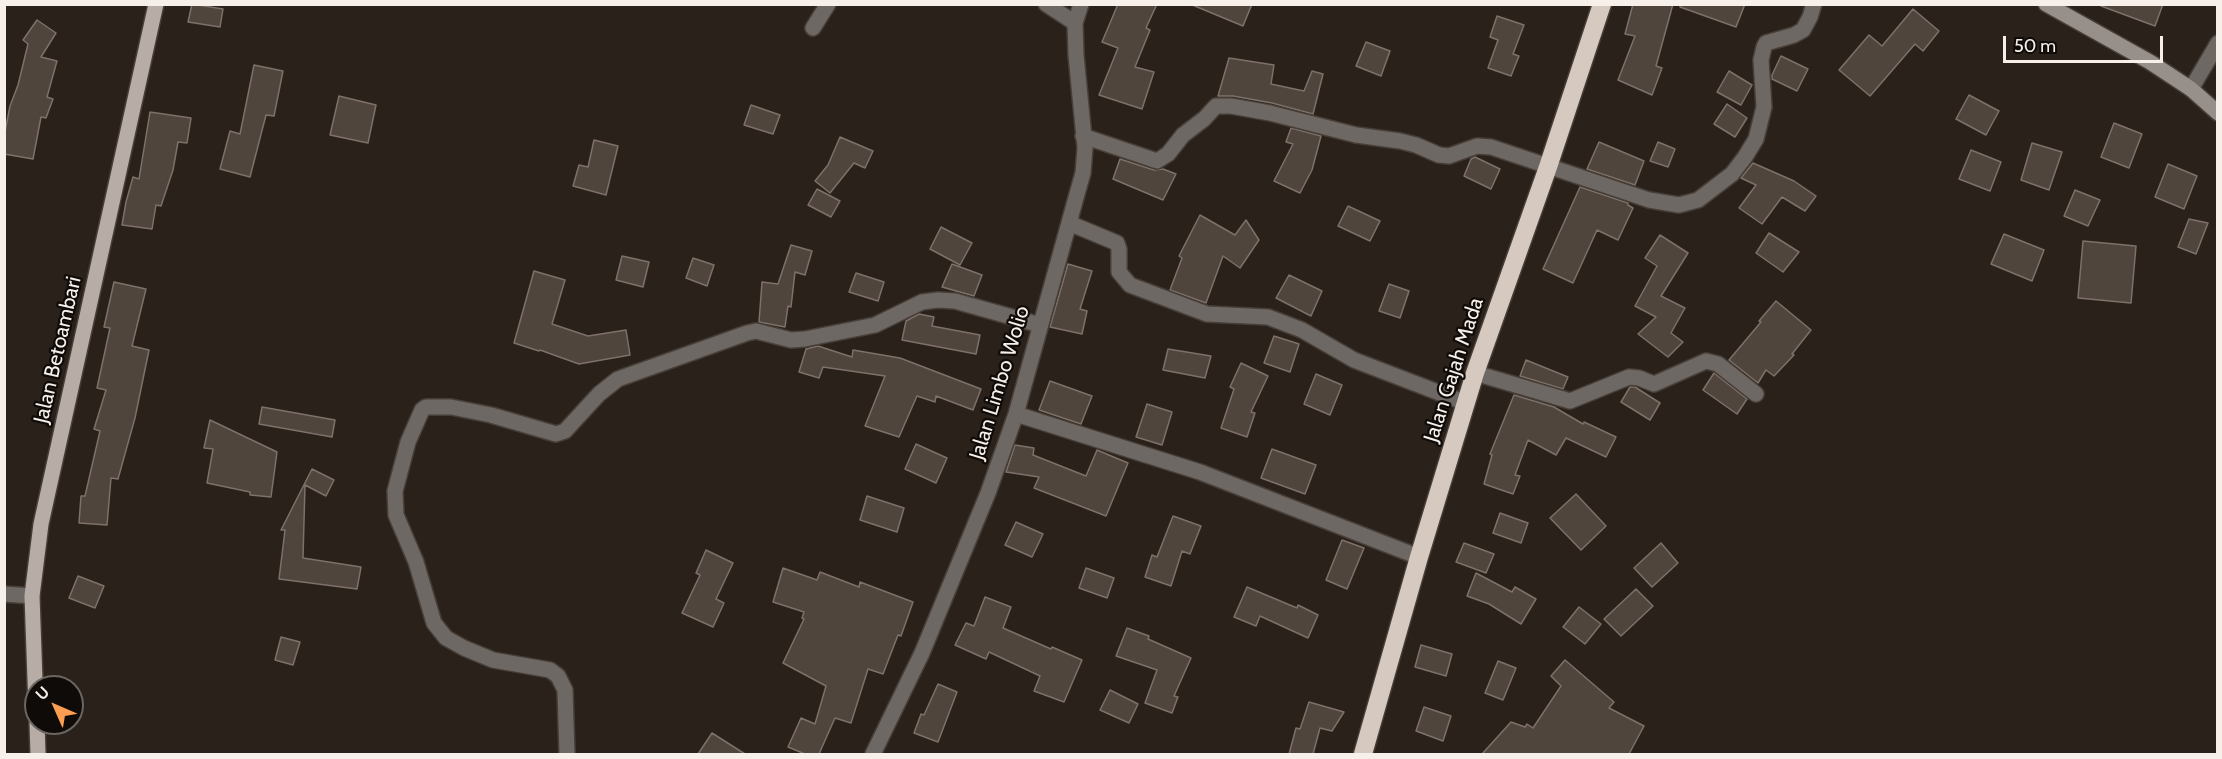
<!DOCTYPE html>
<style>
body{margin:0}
#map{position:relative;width:2222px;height:759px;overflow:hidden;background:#2a211a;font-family:Cabin,sans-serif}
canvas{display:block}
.frame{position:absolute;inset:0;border:6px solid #f6efea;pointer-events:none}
.north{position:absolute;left:24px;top:675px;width:60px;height:60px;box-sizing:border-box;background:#0f0b08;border:2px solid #6b6662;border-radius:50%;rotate:315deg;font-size:16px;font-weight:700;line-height:24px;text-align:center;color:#f6efea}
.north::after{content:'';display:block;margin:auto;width:21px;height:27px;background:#fb9e51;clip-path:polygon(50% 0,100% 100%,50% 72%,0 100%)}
.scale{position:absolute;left:2003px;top:36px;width:160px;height:27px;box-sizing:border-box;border:3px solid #f6efea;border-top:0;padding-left:8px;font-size:18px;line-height:21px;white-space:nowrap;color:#f6efea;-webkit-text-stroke:4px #0f0b08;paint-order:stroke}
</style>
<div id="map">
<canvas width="2222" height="759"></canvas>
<div class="frame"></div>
<div class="north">U</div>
<div class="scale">50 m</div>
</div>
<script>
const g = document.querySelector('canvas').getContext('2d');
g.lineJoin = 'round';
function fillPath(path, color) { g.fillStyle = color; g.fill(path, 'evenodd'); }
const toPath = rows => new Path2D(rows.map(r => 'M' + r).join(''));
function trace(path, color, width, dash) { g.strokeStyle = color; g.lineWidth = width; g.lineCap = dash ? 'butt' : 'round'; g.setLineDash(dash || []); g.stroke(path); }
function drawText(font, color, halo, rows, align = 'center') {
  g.font = font + ' Cabin,sans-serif'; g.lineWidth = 4.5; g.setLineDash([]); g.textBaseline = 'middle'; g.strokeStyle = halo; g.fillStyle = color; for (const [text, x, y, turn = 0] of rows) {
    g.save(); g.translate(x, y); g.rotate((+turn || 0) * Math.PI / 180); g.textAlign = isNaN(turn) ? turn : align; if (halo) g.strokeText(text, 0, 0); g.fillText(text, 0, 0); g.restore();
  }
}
const building = toPath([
 [192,4,223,9,220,27,188,22,192,4],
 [1118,4,1157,4,1146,28,1150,30,1135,67,1154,72,1142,109,1099,95,1118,48,1102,42,1118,4],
 [1190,4,1252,4,1243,26,1190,4],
 [1633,4,1673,4,1656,66,1662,68,1652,95,1618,80,1635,36,1625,34,1633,4],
 [1681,4,1745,4,1736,27,1680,7,1681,4],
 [2102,4,2163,4,2155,26,2101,6,2102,4],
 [1913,9,1939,31,1923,51,1915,44,1870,96,1839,70,1869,35,1882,46,1913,9],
 [1497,16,1524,25,1513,54,1519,56,1511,76,1488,68,1498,40,1490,37,1497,16],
 [37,20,56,33,41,57,57,61,47,97,53,99,46,118,41,117,33,159,4,154,4,137,10,106,18,85,28,44,23,40,37,20],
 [1366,42,1390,51,1381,76,1356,66,1366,42],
 [1781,56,1808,69,1797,91,1772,79,1772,75,1781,56],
 [1229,58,1274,65,1271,84,1304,91,1312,71,1323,74,1313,114,1272,103,1233,96,1218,96,1229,58],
 [254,65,283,71,274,116,266,115,250,177,220,169,230,131,240,134,254,65],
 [1729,71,1752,85,1741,105,1717,92,1729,71],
 [1969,95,1999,111,1986,135,1956,119,1969,95],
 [339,96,376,105,368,143,330,135,339,96],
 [1727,104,1747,118,1735,137,1714,124,1727,104],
 [751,105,780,115,773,134,744,125,751,105],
 [150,112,191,118,187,143,178,142,173,170,161,206,156,205,152,229,122,225,126,202,133,177,139,179,150,112],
 [2114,123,2142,134,2129,168,2101,157,2114,123],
 [1291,128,1321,136,1312,170,1300,193,1274,181,1293,144,1286,142,1291,128],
 [840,137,873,151,865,168,854,163,830,193,815,181,828,165,840,137],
 [594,140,618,146,606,195,573,186,579,165,588,167,594,140],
 [1599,142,1644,161,1635,185,1587,169,1599,142],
 [1658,142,1675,149,1668,167,1650,161,1658,142],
 [2032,143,2062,152,2049,190,2021,180,2032,143],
 [1971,150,2001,162,1990,191,1959,179,1971,150],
 [1475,157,1500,169,1491,189,1464,176,1471,159,1475,157],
 [1120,159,1154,170,1163,169,1176,174,1163,200,1113,179,1120,159],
 [1753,163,1794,181,1816,196,1805,211,1782,197,1762,224,1739,208,1756,185,1741,178,1753,163],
 [2168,164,2197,176,2184,209,2155,197,2168,164],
 [1580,187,1628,203,1628,205,1633,208,1618,240,1597,230,1573,283,1543,269,1580,187],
 [817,189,840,201,831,217,808,205,817,189],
 [2075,190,2100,200,2088,226,2064,216,2075,190],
 [1348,206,1380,221,1370,241,1338,226,1348,206],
 [1200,215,1235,235,1246,220,1259,240,1240,268,1223,256,1206,303,1170,290,1182,258,1179,256,1200,215],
 [2189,219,2208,223,2196,254,2178,247,2189,219],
 [941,227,972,243,960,265,930,249,941,227],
 [1769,233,1799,252,1783,272,1756,253,1769,233],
 [2004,234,2044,250,2032,281,1991,264,2004,234],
 [1660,235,1688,253,1661,296,1685,308,1671,333,1683,342,1668,357,1638,334,1656,317,1635,306,1657,266,1645,258,1660,235],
 [2083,241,2136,246,2131,303,2078,298,2083,241],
 [791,245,812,251,805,275,795,272,791,307,788,306,785,327,759,322,762,282,778,284,791,245],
 [622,256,649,262,643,287,616,280,622,256],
 [693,258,714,265,707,286,686,278,693,258],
 [952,264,982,275,974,296,942,287,952,264],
 [1068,264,1092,271,1080,309,1087,311,1082,334,1050,327,1068,264],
 [534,271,565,280,552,324,588,336,626,330,630,355,579,364,540,350,539,351,514,343,534,271],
 [856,273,884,282,878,301,849,292,856,273],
 [1289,275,1322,291,1311,316,1276,298,1289,275],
 [114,282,146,289,132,346,149,350,135,418,118,479,111,478,107,525,79,523,81,496,85,496,100,431,94,429,106,390,97,388,110,328,104,327,114,282],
 [1389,284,1409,291,1400,318,1379,311,1389,284],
 [1776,301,1811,330,1792,354,1794,355,1774,376,1766,370,1758,383,1729,360,1761,322,1759,321,1776,301],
 [919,314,934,317,932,326,980,335,976,354,902,340,906,321,919,314],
 [1274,336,1299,344,1290,372,1264,363,1274,336],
 [818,346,852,357,853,350,900,358,981,389,973,410,936,396,935,402,917,396,899,437,865,426,885,376,823,367,819,378,799,372,806,349,818,346],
 [1168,349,1211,356,1205,378,1163,370,1168,349],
 [1526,360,1568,377,1563,389,1520,376,1526,360],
 [1241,363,1268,376,1251,412,1255,413,1247,437,1221,428,1234,389,1230,387,1241,363],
 [1714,373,1747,399,1737,414,1703,390,1714,373],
 [1316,374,1342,385,1330,415,1304,404,1316,374],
 [1050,381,1092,396,1081,424,1039,410,1050,381],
 [1630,387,1635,387,1660,403,1650,420,1621,402,1630,387],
 [1514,395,1554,407,1583,424,1584,422,1616,437,1606,457,1566,438,1556,455,1528,440,1515,475,1520,476,1513,494,1484,484,1492,455,1490,454,1514,395],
 [1147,404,1172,412,1162,445,1136,437,1147,404],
 [262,407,335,420,332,437,259,424,262,407],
 [210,420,277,452,271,497,250,495,250,492,207,483,213,449,204,448,210,420],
 [916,444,947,458,936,483,905,469,916,444],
 [1015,445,1034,448,1033,455,1086,476,1097,450,1128,463,1106,516,1034,488,1039,477,1006,472,1015,445],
 [1272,449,1316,465,1305,494,1261,478,1272,449],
 [312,469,334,480,326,496,305,485,303,558,361,567,357,589,279,579,285,530,281,530,312,469],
 [1576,494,1606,526,1581,550,1550,518,1576,494],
 [867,496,904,508,897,532,860,520,867,496],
 [1500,513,1528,523,1521,543,1493,533,1500,513],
 [1173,516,1201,526,1190,554,1182,551,1171,586,1145,577,1152,555,1157,557,1173,516],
 [1016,522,1043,534,1032,557,1005,545,1016,522],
 [1342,540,1364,548,1347,589,1326,580,1342,540],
 [1464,543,1494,554,1486,573,1456,562,1464,543],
 [1661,543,1678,563,1652,587,1634,568,1661,543],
 [706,550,733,563,716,599,724,603,713,627,682,613,700,575,696,573,706,550],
 [783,568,817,580,820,572,859,587,860,582,913,602,901,636,898,635,883,674,868,669,851,723,835,718,819,754,805,754,788,747,801,718,815,724,826,686,783,663,804,619,802,618,804,612,773,602,783,568],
 [1086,568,1114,578,1107,598,1079,588,1086,568],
 [1476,573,1512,592,1515,587,1536,599,1521,624,1489,604,1467,596,1476,573],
 [78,576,104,586,95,608,69,598,78,576],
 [1247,587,1297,608,1298,605,1318,615,1308,638,1260,616,1256,626,1234,617,1247,587],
 [1636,589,1653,606,1621,636,1604,619,1636,589],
 [985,597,1011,607,1003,628,1051,649,1052,647,1082,660,1064,702,1034,691,1040,676,989,652,986,659,955,645,966,623,974,626,985,597],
 [1579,607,1601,624,1585,644,1563,627,1579,607],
 [1127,628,1149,636,1148,639,1191,658,1174,696,1178,697,1172,713,1145,703,1157,670,1116,656,1127,628],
 [281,637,300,642,293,665,275,660,281,637],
 [1421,645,1452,654,1446,676,1415,667,1421,645],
 [1565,660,1614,702,1609,708,1644,726,1629,754,1482,754,1511,722,1525,727,1527,724,1533,728,1561,686,1551,676,1565,660],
 [1498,661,1516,668,1503,700,1485,693,1498,661],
 [938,684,957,692,938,742,914,733,921,714,924,715,938,684],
 [1110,690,1138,704,1129,723,1100,710,1110,690],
 [1309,702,1344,712,1332,731,1320,728,1313,754,1289,754,1296,728,1300,729,1309,702],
 [1424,707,1451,716,1443,741,1416,731,1424,707],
 [712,733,745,754,698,754,712,733]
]);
fillPath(building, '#50453d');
trace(building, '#7d7169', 1.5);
const street = toPath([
 [1046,4,1075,23],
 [813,28,828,4],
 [2191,89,2218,43],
 [1083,136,1157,161,1168,154,1183,135,1204,119,1216,106,1231,106,1270,113,1356,135,1400,141,1416,145,1439,155,1449,156,1477,146,1491,147,1649,200,1679,205,1698,200,1732,174,1745,157,1756,139,1764,107,1761,60,1764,47,1766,43,1794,35,1803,30,1810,17,1814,4],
 [1069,223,1117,243,1119,249,1119,272,1130,285,1207,314,1268,317,1302,330,1354,360,1466,403],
 [1475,373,1570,401,1629,377,1639,378,1654,384,1706,361,1718,364,1756,394],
 [1016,414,1200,472,1419,557],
 [4,594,32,596],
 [567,754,565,690,558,676,550,670,493,660,464,648,446,638,434,623,416,562,396,515,395,491,408,442,422,410,426,407,451,407,491,415,556,434,565,431,599,394,618,379,747,333,756,331,791,340,805,339,875,325,922,302,938,300,955,301,1040,325],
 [873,754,922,653,988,493,1016,414,1077,194,1083,173,1085,148,1076,55,1075,23,1081,4]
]);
const secondary = toPath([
 [2046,4,2150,62,2191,89,2218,113]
]);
const primary = toPath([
 [36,708,32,596,41,524,156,4],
 [37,723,38,754]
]);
const highway = toPath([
 [1363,754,1419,557,1475,373,1548,167,1602,4]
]);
trace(street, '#473e37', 18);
trace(secondary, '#473e37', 18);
trace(primary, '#473e37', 18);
trace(highway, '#473e37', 21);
trace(street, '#6d6864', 15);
trace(secondary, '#978f89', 15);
trace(primary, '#b8ada6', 15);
trace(highway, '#d6c9c0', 18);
drawText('21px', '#f6efea', '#0f0b08', [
 ["Jalan Betoambari",58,350,-77],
 ["Jalan Gajah Mada",1454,370,-72],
 ["Jalan Limbo Wolio",1000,383,-73]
]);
</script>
